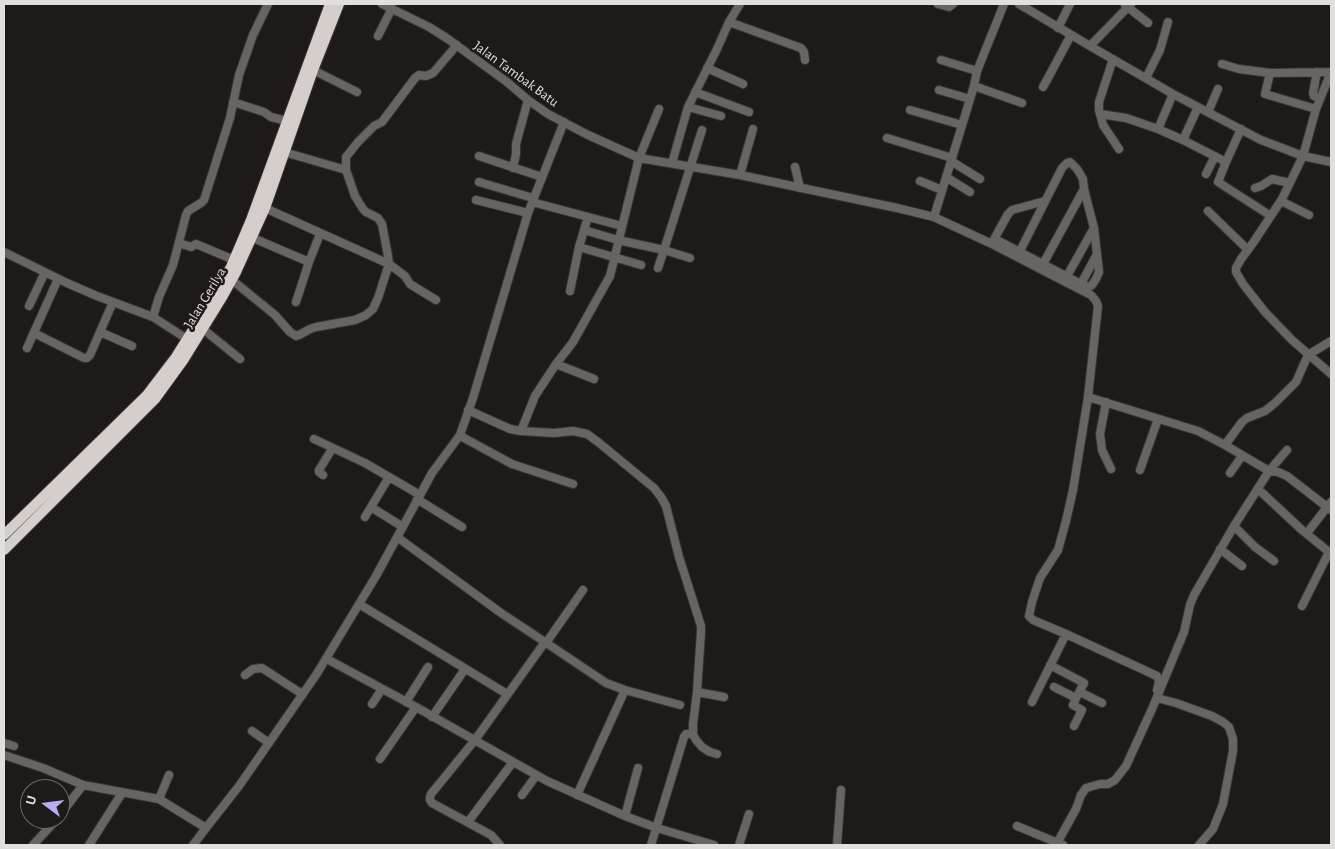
<!DOCTYPE html>
<style>
body{margin:0}
#map{position:relative;width:1335px;height:849px;overflow:hidden;background:#1e1a18;font-family:"Alegreya Sans",sans-serif}
canvas{display:block}
.frame{position:absolute;inset:0;border:5px solid #e2dedd;pointer-events:none}
.north{position:absolute;left:20px;top:779px;width:50px;height:50px;box-sizing:border-box;background:#1e1a18;border:1px solid #6c6867;border-radius:50%;rotate:285deg;font-size:14px;font-weight:700;line-height:20px;text-align:center;color:#e2dedd}
.north::after{content:'';display:block;margin:auto;width:18px;height:22px;background:#bbaaf6;clip-path:polygon(50% 0,100% 100%,50% 72%,0 100%)}
</style>
<div id="map">
<canvas width="1335" height="849"></canvas>
<div class="frame"></div>
<div class="north">U</div>
</div>
<script>
const g = document.querySelector('canvas').getContext('2d');
g.lineJoin = 'round';
const toPath = rows => new Path2D(rows.map(r => 'M' + r).join(''));
function trace(path, color, width, dash) { g.strokeStyle = color; g.lineWidth = width; g.lineCap = dash ? 'butt' : 'round'; g.setLineDash(dash || []); g.stroke(path); }
function drawText(font, color, halo, rows, align = 'center') {
  g.font = font + ' "Alegreya Sans",sans-serif'; g.lineWidth = 5; g.setLineDash([]); g.textBaseline = 'middle'; g.strokeStyle = halo; g.fillStyle = color; for (const [text, x, y, turn = 0] of rows) {
    g.save(); g.translate(x, y); g.rotate((+turn || 0) * Math.PI / 180); g.textAlign = isNaN(turn) ? turn : align; if (halo) g.strokeText(text, 0, 0); g.fillText(text, 0, 0); g.restore();
  }
}
const minor = toPath([
 [382,4,429,27,448,39,507,82,528,100,548,114,586,134,639,158,740,175,897,208,934,217,992,244,1079,289,1091,295,1096,301,1098,306,1088,397,1198,431,1225,445,1269,471,1278,472,1287,476,1331,510],
 [938,4,949,7,953,4],
 [1019,4,1090,46,1131,4],
 [1125,5,1148,23],
 [729,22,740,4],
 [1058,28,1070,4],
 [378,36,392,8],
 [1090,46,1173,94,1261,140,1303,156,1282,199,1253,243,1241,259,1236,268,1236,272,1243,284,1265,312,1292,340,1331,374],
 [1113,59,1099,102,1099,110,1103,125,1119,149],
 [941,60,977,71],
 [1222,64,1239,69,1270,73],
 [707,68,743,84],
 [313,70,357,92],
 [1317,72,1313,93,1314,96,1320,99],
 [1331,72,1316,109,1303,156,1331,162],
 [1146,78,1160,50,1168,22],
 [974,86,1022,103],
 [1043,87,1048,78,1071,35],
 [939,90,970,99],
 [695,92,749,112],
 [233,102,264,112,271,117,287,121],
 [688,107,721,116],
 [1316,109,1265,94,1270,73,1331,72],
 [910,110,962,125],
 [1208,112,1218,89],
 [1100,114,1126,118,1158,129,1183,140,1226,162],
 [1158,129,1173,94],
 [1241,129,1226,162,1218,182,1271,216],
 [887,138,952,158],
 [1183,140,1198,107],
 [284,152,346,170],
 [479,156,542,177],
 [951,161,980,179],
 [672,163,688,107,717,49,729,22,801,48,804,52,805,60],
 [795,167,800,188],
 [513,168,516,154,516,144,528,100],
 [1206,174,1215,156],
 [740,175,753,129],
 [946,177,970,192],
 [920,181,942,190],
 [479,182,533,198],
 [1255,188,1261,186,1272,179,1290,183],
 [476,200,528,213],
 [1281,201,1309,215],
 [532,202,622,226],
 [265,208,389,264,405,276,410,284,436,300],
 [1208,211,1248,250],
 [934,217,974,86,977,71,1004,4],
 [584,230,618,240,664,250,702,130],
 [253,238,309,262],
 [995,239,1081,284,1089,287,1092,285,1096,279,1099,272,1094,228,1084,189,1083,179,1077,169,1070,162,1067,163,1062,168,1020,251],
 [179,243,191,247,196,244,234,260],
 [992,243,1008,214,1012,210,1045,201],
 [579,247,588,217],
 [4,252,67,283,97,296,153,317,187,339],
 [1043,264,1084,189],
 [658,268,664,250,690,258],
 [1067,276,1094,228],
 [232,280,275,315,290,332,296,336,299,335,310,329,316,327,355,320,366,315,373,309,378,298,389,264,388,256,382,224,378,218,366,212,363,209,355,196,346,170,346,157,358,142,374,126,382,122,415,78,419,75,426,76,433,73,457,45],
 [1081,284,1097,254],
 [570,291,579,247,641,265],
 [296,302,309,262,320,234],
 [29,306,45,272],
 [153,317,159,297,173,265,186,215,188,211,201,203,204,200,230,118,239,75,253,35,268,4],
 [203,329,240,359],
 [100,332,132,346],
 [34,333,84,358,87,358,90,355,113,302],
 [27,348,58,279],
 [556,364,594,379],
 [1088,397,1073,490,1066,521,1058,550,1040,578,1032,602,1029,616,1033,620,1066,634,1157,676,1159,682,1157,690],
 [1106,402,1100,434,1102,450,1111,469],
 [468,410,510,429,521,431,535,396,556,364,573,342,610,276,639,158,659,109],
 [521,431,554,433,573,431,587,434,598,442,654,488,661,497,666,506,679,557,701,626,701,632,697,692,693,724,693,734,696,740,702,747,710,752,717,754],
 [460,435,464,438,512,464,573,484],
 [314,439,365,463,420,495],
 [1225,445,1242,422,1247,418,1265,411,1275,403,1296,382,1308,355,1331,341],
 [1140,470,1158,419],
 [1230,473,1242,456],
 [323,475,319,472,319,470,332,449],
 [1258,489,1302,530,1329,552,1302,606],
 [417,499,462,527],
 [374,509,403,527],
 [365,517,389,477],
 [1234,526,1255,547,1274,561],
 [1307,533,1331,502],
 [397,537,501,613,545,642],
 [1220,549,1242,566],
 [359,604,507,694],
 [546,643,583,590],
 [327,659,416,707,547,781,625,816,657,828,714,845],
 [1050,665,1084,683,1076,698,1054,687],
 [245,675,253,669,262,668,302,694],
 [697,692,724,697],
 [1080,692,1102,703],
 [1157,698,1176,703,1212,716,1223,722,1229,727,1233,739,1233,751,1223,804,1213,829,1199,845],
 [406,702,428,667],
 [1032,702,1066,634],
 [372,704,382,689],
 [432,717,465,669],
 [1074,726,1082,710,1073,705,1076,698],
 [252,731,269,743],
 [4,743,14,746],
 [4,755,43,768,83,785,159,799,206,828,239,786,316,675,376,576,432,473,460,435,473,398,528,213,564,122],
 [380,759,416,707],
 [522,795,536,776],
 [577,795,625,690],
 [159,799,169,775],
 [60,815,83,785],
 [625,816,638,768],
 [468,822,513,762],
 [1017,826,1063,845],
 [33,845,57,819],
 [89,845,122,793],
 [193,845,206,828],
 [500,845,491,835,432,803,430,800,430,797,431,794,475,740,545,642,606,683,625,690,680,705],
 [651,845,684,737,686,734,693,734],
 [739,845,749,814],
 [837,845,841,790],
 [1056,845,1076,809,1081,795,1086,788,1100,784,1108,784,1115,780,1126,766,1152,709,1184,632,1190,605,1194,595,1234,526,1269,471,1287,450]
]);
const highway = toPath([
 [4,535,147,395,176,357,211,301,231,267,251,220,330,4],
 [4,550,155,399,184,359,221,299,236,272,265,208,313,70,339,4]
]);
trace(minor, '#393534', 10);
trace(highway, '#393534', 12);
trace(minor, '#676563', 8);
trace(highway, '#d4cfcb', 10);
drawText('14px', '#e2dedd', '#1e1a18', [
 ["Jalan Tambak Batu",516,74,36],
 ["Jalan Gerilya",205,298,-59]
]);
</script>
